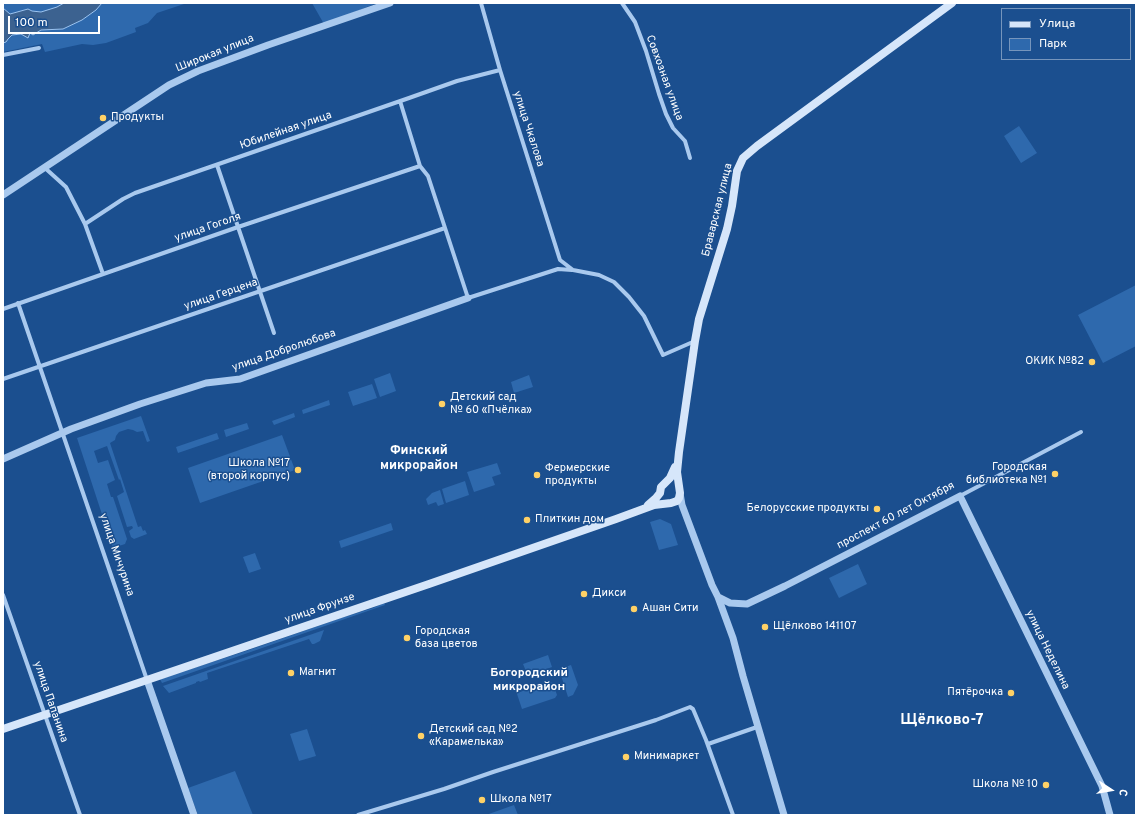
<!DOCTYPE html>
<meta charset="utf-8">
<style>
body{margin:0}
#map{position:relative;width:1139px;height:818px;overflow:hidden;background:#1b4f8f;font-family:Overpass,sans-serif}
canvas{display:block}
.frame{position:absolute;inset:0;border:4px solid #fff;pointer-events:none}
.legend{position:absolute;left:1001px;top:8px;width:130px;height:52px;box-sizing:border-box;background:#1b4f8f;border:1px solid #7695bc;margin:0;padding:5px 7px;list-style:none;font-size:12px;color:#fff}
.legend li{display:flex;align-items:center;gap:8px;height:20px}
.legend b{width:20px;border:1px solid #7695bc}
.north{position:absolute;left:1091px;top:770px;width:40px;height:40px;-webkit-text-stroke:3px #1b4f8f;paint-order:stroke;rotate:102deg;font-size:11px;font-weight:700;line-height:16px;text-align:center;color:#fff}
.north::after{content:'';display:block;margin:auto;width:14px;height:18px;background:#fff;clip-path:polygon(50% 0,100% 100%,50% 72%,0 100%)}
.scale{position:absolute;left:8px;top:16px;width:92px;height:18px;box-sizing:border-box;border:2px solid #fff;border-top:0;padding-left:5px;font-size:12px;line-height:14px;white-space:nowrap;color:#fff;-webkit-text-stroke:3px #1b4f8f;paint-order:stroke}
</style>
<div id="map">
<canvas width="1139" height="818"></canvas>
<div class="frame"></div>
<ul class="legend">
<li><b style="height:5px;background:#d6e6fa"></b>Улица</li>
<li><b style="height:11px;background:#2e69ad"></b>Парк</li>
</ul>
<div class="north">С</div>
<div class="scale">100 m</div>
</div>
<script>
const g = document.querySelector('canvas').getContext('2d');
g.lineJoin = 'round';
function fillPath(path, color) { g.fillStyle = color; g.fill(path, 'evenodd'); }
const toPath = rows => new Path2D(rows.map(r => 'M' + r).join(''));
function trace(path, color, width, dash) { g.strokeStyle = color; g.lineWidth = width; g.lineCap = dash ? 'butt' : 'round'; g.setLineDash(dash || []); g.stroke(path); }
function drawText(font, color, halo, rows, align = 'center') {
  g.font = font + ' Overpass,sans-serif'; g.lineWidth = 3; g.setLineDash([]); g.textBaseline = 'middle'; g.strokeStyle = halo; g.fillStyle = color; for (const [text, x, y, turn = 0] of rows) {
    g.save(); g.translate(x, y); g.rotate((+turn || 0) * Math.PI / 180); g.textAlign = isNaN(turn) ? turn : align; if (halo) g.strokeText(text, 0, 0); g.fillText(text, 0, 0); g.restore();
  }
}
fillPath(toPath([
 [3,3,64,3,57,7,41,12,32,11,28,9,10,14,3,8],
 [102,3,187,3,157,13,148,23,135,28,136,32,106,43,93,45,82,44,45,52,42,44,3,52,3,43,6,42,8,39,12,35,30,33,33,35,41,30,63,29,82,20,96,10],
 [312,3,377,3,324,24],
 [1019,126,1037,153,1021,163,1004,136],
 [1136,285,1136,346,1103,363,1078,315],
 [390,373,396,391,380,397,374,379],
 [529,375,533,387,514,393,511,382],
 [372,384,377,398,353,406,348,392],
 [329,400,330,405,303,414,302,410],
 [294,413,295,417,274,425,272,421],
 [141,416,150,441,147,442,143,431,137,432,133,430,128,429,119,432,116,436,115,440,110,443,138,527,141,526,143,531,145,530,147,534,134,539,131,537,129,531,133,528,132,526,127,527,117,496,124,492,120,479,119,480,107,446,94,451,98,463,108,460,115,480,107,484,111,497,113,497,127,539,125,544,113,548,77,438],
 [247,423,249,429,226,437,224,430],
 [217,433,219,439,178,453,176,447],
 [282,435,295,470,200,503,188,468],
 [497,463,501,474,492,477,495,485,474,492,467,472],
 [465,481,469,495,446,503,442,489],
 [440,490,444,504,438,506,436,502,428,505,426,499,432,493],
 [660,519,671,524,678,545,659,550,650,522],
 [391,523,393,530,341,548,339,541],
 [255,553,261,569,249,573,243,557],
 [858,564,867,584,839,598,829,578],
 [384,603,385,605,162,683,160,679,246,651,341,618,373,608],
 [324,630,320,641,314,644,312,644,309,639,207,673,208,679,200,682,199,681,196,682,196,683,169,693,163,686],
 [548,655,552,667,528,676,523,664],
 [571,665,578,685,573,695,568,697,559,669],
 [549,682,553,683,557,695,555,698,522,709,517,694,517,693],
 [307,729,316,756,299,761,290,734],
 [235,771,253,815,198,815,188,788],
 [514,805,518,815,486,815]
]), '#2e69ad');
const water = toPath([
 [64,3,102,3,96,10,82,20,63,29,41,30,33,35,30,33,28,38,21,34,12,35,8,39,6,42,3,43,3,8,10,14,28,9,32,11,41,12,57,7,64,3]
]);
fillPath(water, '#3c6290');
trace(water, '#9cc4f0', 1);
trace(toPath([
 [481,3,500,70,560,260,573,270,599,275,614,282,629,297,644,316,663,355,695,341],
 [622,3,635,22,646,51,659,94,666,114,673,128,685,141,690,158],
 [3,55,39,48],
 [400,101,420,166,428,176,468,298,558,269,572,270],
 [217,165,274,333],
 [45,168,66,187,85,224,103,274],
 [85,224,123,199,135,193,409,98,457,81,500,70],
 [18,303,147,680],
 [3,309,238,227,420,166],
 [3,379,445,228],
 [960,496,1081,432],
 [3,595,80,815],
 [708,744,757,727],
 [358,815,444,789,493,772,656,720,690,707,693,709,706,740,733,815]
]), '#a9c9ee', 4);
trace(toPath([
 [3,195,169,85,198,71,268,45,390,3],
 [3,459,71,429,140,404,206,383,240,379,468,298],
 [680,493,682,505,712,585,718,597,733,638,743,676,784,815],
 [718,597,730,603,747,604,785,586,960,496,1102,786,1110,815],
 [147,680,194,815]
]), '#a9c9ee', 7);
trace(toPath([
 [648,505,656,498,660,493,661,487,670,478,675,467],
 [3,729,429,584,616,519,654,505,671,503,677,501,679,498,680,493,677,472,679,452,695,341,699,319,727,229,732,206,737,171,743,158,757,146,952,3]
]), '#d6e6fa', 8);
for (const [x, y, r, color] of [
 [103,118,4,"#ffd166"],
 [1092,362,4,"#ffd166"],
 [442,404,4,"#ffd166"],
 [298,470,4,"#ffd166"],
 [1055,474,4,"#ffd166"],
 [537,475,4,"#ffd166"],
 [877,509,4,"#ffd166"],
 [527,520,4,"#ffd166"],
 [584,594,4,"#ffd166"],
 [634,609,4,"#ffd166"],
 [765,627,4,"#ffd166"],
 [407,638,4,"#ffd166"],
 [291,673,4,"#ffd166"],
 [1011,693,4,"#ffd166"],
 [421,736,4,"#ffd166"],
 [626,757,4,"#ffd166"],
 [1046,785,4,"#ffd166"],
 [482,800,4,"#ffd166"]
]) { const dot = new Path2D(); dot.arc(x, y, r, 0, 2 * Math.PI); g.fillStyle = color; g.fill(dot); trace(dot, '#1b4f8f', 1.5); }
drawText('11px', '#fff', '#1b4f8f', [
 ["Широкая улица",215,54,-22],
 ["Совхозная улица",664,78,70],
 ["улица Чкалова",528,129,72],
 ["Юбилейная улица",286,131,-19],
 ["Браварская улица",718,210,-76],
 ["улица Гоголя",208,228,-19],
 ["улица Герцена",221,295,-19],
 ["улица Добролюбова",284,351,-19],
 ["проспект 60 лет Октября",896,516,-28],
 ["улица Мичурина",116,555,71],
 ["улица Фрунзе",320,609,-19],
 ["улица Неделина",1047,650,64],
 ["улица Папанина",50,702,71]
]);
drawText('11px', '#fff', '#1b4f8f', [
 ["Продукты",111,118],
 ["ОКИК №82",1084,362,"right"],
 ["Детский сад",450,398],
 ["№ 60 «Пчёлка»",450,411],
 ["Школа №17",290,464,"right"],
 ["(второй корпус)",290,477,"right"],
 ["Городская",1047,468,"right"],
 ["библиотека №1",1047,481,"right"],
 ["Фермерские",545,469],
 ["продукты",545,482],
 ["Белорусские продукты",869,509,"right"],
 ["Плиткин дом",535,520],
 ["Дикси",592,594],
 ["Ашан Сити",642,609],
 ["Щёлково 141107",773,627],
 ["Городская",415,632],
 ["база цветов",415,645],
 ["Магнит",299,673],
 ["Пятёрочка",1003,693,"right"],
 ["Детский сад №2",429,730],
 ["«Карамелька»",429,743],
 ["Минимаркет",634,757],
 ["Школа № 10",1038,785,"right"],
 ["Школа №17",490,800]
], 'left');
drawText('bold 12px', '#fff', '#1b4f8f', [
 ["Богородский",529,674],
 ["микрорайон",529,688]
]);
drawText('bold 13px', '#fff', '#1b4f8f', [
 ["Финский",419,451],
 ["микрорайон",419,466]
]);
drawText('bold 15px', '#fff', '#1b4f8f', [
 ["Щёлково-7",942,721]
]);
</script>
